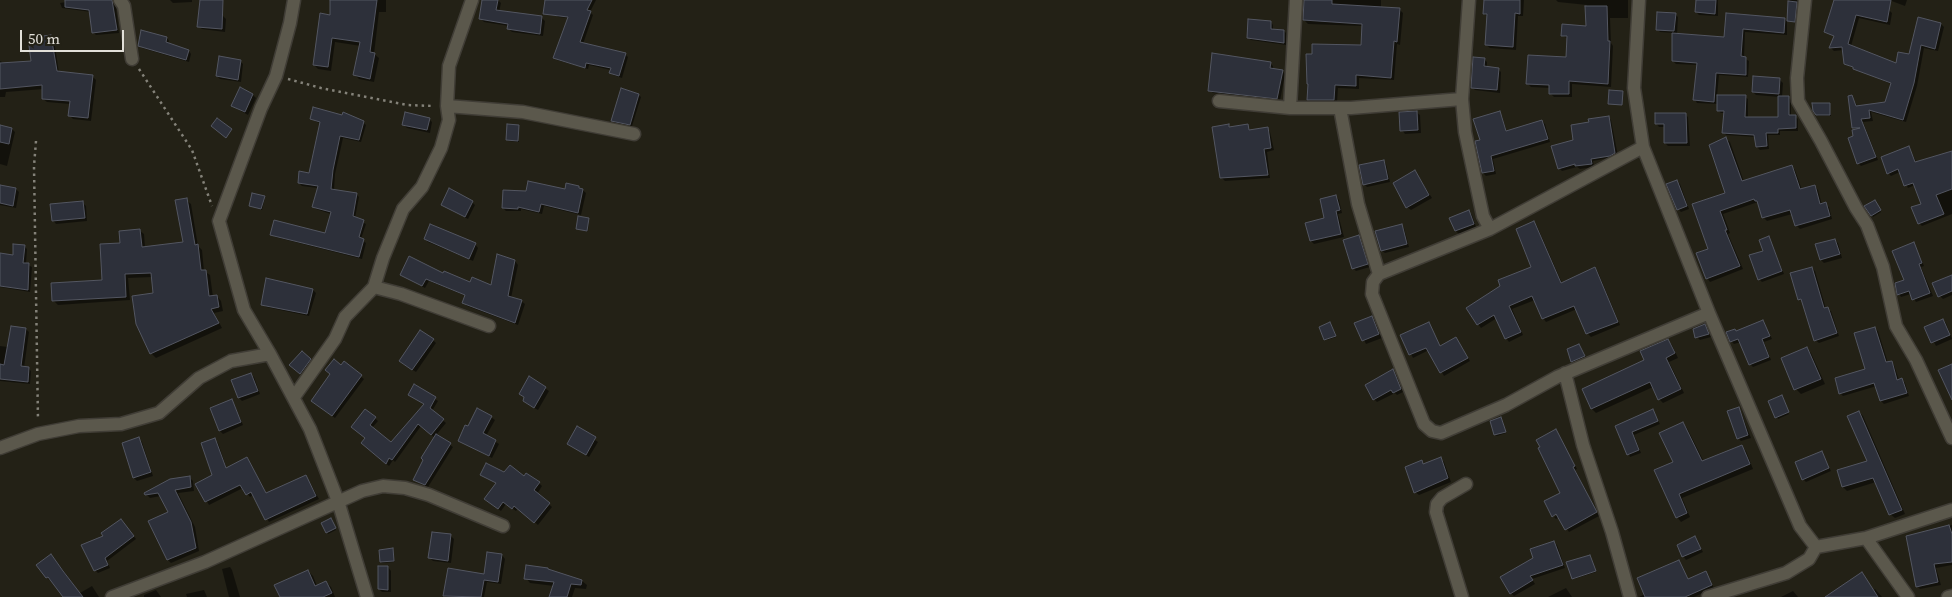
<!DOCTYPE html>
<style>
body{margin:0}
#map{position:relative;width:1952px;height:597px;overflow:hidden;background:#232116;font-family:"Source Serif 4",serif}
canvas{display:block}
.scale{position:absolute;left:20px;top:30px;width:104px;height:22px;box-sizing:border-box;border:2px solid #e2e0d9;border-top:0;padding-left:6px;font-size:15px;line-height:18px;white-space:nowrap;color:#e2e0d9;-webkit-text-stroke:4px #232116;paint-order:stroke}
</style>
<div id="map">
<canvas width="1952" height="597"></canvas>
<div class="scale">50 m</div>
</div>
<script>
const g = document.querySelector('canvas').getContext('2d');
g.lineJoin = 'round';
function fillPath(path, color) { g.fillStyle = color; g.fill(path, 'evenodd'); }
const toPath = rows => new Path2D(rows.map(r => 'M' + r).join(''));
function trace(path, color, width, dash) { g.strokeStyle = color; g.lineWidth = width; g.lineCap = dash ? 'butt' : 'round'; g.setLineDash(dash || []); g.stroke(path); }
fillPath(toPath([
 [67,0,111,0,112,7,113,0,115,0,119,33,96,35,93,32,91,12,62,8,60,3,66,2],
 [170,0,192,0,192,2,173,3],
 [331,0,386,0,386,12,379,12,374,54,379,58,374,82,359,79,355,75,361,46,335,42,331,71,318,69,314,65,331,16],
 [484,0,498,0,501,3,499,12,542,18,545,21,543,36,512,32,509,29,509,26,484,22,480,18],
 [576,0,596,0,590,12,593,15,583,44,625,54,628,57,622,78,613,75,611,73,611,70,589,65,588,69,557,60,555,57,568,18,558,17,556,15],
 [1311,0,1381,0,1381,9,1400,10,1403,13,1400,45,1397,44,1394,80,1359,78,1359,89,1338,88,1337,103,1312,103,1308,99,1362,46,1363,26,1308,24,1304,20],
 [1485,0,1524,0,1523,16,1518,16,1516,50,1490,48,1486,45,1488,17,1484,14],
 [1556,0,1628,0,1628,18,1610,18,1611,43,1613,46,1611,87,1572,84,1572,97,1554,97,1550,93,1550,88,1531,87,1528,84,1567,58,1568,39,1562,35,1587,27,1587,5,1558,2],
 [1697,0,1718,0,1718,16,1699,15,1696,12],
 [1790,0,1800,0,1797,21,1788,21],
 [1834,0,1845,0,1889,10,1892,13,1890,25,1859,18,1851,46,1897,64,1910,55,1919,18,1941,24,1944,27,1938,51,1924,48,1917,86,1906,122,1871,112,1873,121,1863,122,1878,160,1861,166,1858,163,1854,137,1856,130,1853,127,1852,97,1858,107,1886,103,1891,84,1849,66,1845,63,1844,50,1834,51,1831,48,1835,37,1825,31],
 [1889,0,1907,0,1905,6],
 [200,13,223,16,226,19,225,32,202,29,198,26],
 [1675,14,1678,17,1677,35,1725,39,1727,14,1785,19,1787,22,1787,35,1745,32,1744,58,1749,61,1748,77,1719,75,1717,96,1745,97,1748,99,1748,118,1779,119,1779,97,1756,95,1753,92,1780,80,1783,83,1782,97,1788,97,1791,100,1791,116,1795,116,1798,119,1798,131,1780,131,1780,135,1768,135,1769,149,1760,150,1757,147,1756,137,1726,135,1724,132,1725,113,1721,113,1718,110,1718,104,1697,103,1695,100,1698,65,1676,64,1673,61,1674,33,1660,32,1657,29],
 [1271,22,1273,25,1273,30,1284,31,1286,33,1286,45,1251,40,1248,37],
 [50,36,54,40,59,73,92,76,96,80,91,121,73,119,69,115,70,104,47,102,43,99,44,89,6,92,5,97,0,97,0,61,6,64,33,62],
 [167,38,169,41,168,44,189,51,191,54,189,62,142,48,140,45],
 [1484,59,1487,62,1487,68,1498,69,1501,72,1500,93,1475,90,1472,87],
 [240,61,243,64,241,82,220,79,217,76],
 [1270,63,1273,66,1273,70,1282,71,1285,74,1280,101,1213,93,1210,90],
 [253,95,256,98,248,115,232,106],
 [638,95,641,97,632,126,615,123,613,121],
 [1829,104,1831,116,1818,116,1817,115],
 [1416,112,1420,115,1421,133,1405,134,1402,130],
 [1499,113,1502,116,1507,132,1542,121,1545,124,1550,142,1493,159,1496,174,1486,176,1483,173,1477,142,1481,140],
 [1685,114,1688,117,1690,146,1668,146,1665,143,1665,127,1659,127,1656,123],
 [1608,117,1611,120,1618,156,1593,161,1594,167,1580,169,1577,167,1562,171,1559,168,1574,141,1590,123],
 [311,119,363,122,366,125,361,142,343,138,335,174,334,190,356,194,359,197,355,218,366,224,361,239,366,243,362,259,275,237,272,234,325,234,331,214,316,209,313,206,318,188,302,186,299,183,310,174,321,124],
 [429,119,432,122,430,133,407,128,404,125],
 [1228,125,1231,128,1247,126,1251,131,1267,128,1270,132,1274,150,1267,152,1270,178,1225,181,1222,178],
 [0,126,12,129,15,132,7,166,0,164],
 [518,127,519,142,508,141,507,140],
 [1726,139,1730,142,1744,182,1791,166,1795,170,1802,190,1815,186,1818,190,1822,205,1825,204,1829,207,1832,219,1800,229,1796,225,1792,214,1767,221,1763,217,1758,202,1723,214,1730,233,1728,234,1743,269,1710,282,1707,278,1710,250,1694,205,1727,193],
 [1909,148,1917,163,1952,153,1952,214,1922,226,1919,223,1923,204,1915,185,1908,188,1900,172,1891,176,1888,173],
 [1383,161,1386,164,1390,182,1367,187,1364,184],
 [1415,172,1432,198,1411,210,1407,207],
 [1677,181,1680,184,1689,209,1681,212,1678,209],
 [0,186,16,189,19,192,16,208,0,205],
 [579,187,586,193,581,215,544,206,542,214,521,209,521,211,506,211,503,208],
 [1336,196,1339,200,1342,213,1338,214,1344,237,1314,244,1311,241,1326,219],
 [264,197,265,198,262,210,250,206],
 [186,200,191,204,198,246,202,250,204,271,210,275,213,297,217,296,221,301,223,311,214,313,222,328,156,358,151,353,137,324,154,294,152,277,128,278,130,300,58,305,53,300,103,281,122,244,139,230,144,234,145,247,184,243],
 [472,202,475,205,468,219,442,205],
 [83,203,86,206,87,221,56,224,53,220],
 [1876,203,1881,212,1873,217,1866,206],
 [1469,212,1472,215,1476,227,1459,234,1456,231],
 [589,219,588,231,577,228],
 [1534,223,1537,226,1562,283,1595,268,1598,272,1620,325,1591,337,1587,333,1577,309,1546,322,1543,318,1535,300,1512,309,1523,335,1509,342,1506,338,1497,318,1481,328,1478,324,1533,268],
 [1401,225,1404,228,1409,247,1385,253,1382,251],
 [1359,237,1362,240,1370,267,1356,271,1353,268],
 [1769,238,1784,274,1762,282,1759,279,1764,252],
 [425,239,475,244,478,248,473,261,428,242],
 [1835,240,1838,243,1842,258,1824,263,1821,260,1817,245],
 [1914,243,1924,266,1921,267,1933,296,1916,302,1911,294,1901,297,1899,294,1905,281],
 [24,246,27,249,26,264,32,267,30,292,0,287,0,254,14,256],
 [498,256,515,261,518,265,511,298,521,301,525,304,518,325,467,306,464,303,466,296,429,281,425,288,401,275,444,275,471,283,492,286],
 [1812,268,1815,271,1826,309,1831,311,1839,336,1819,343,1815,340,1803,302,1799,299],
 [1952,276,1952,295,1943,299,1940,296],
 [267,280,313,290,316,293,309,316,266,307,263,304],
 [1372,317,1375,320,1382,338,1366,344,1356,324],
 [1943,320,1946,323,1952,339,1936,346,1926,327],
 [1763,321,1772,339,1764,342,1771,360,1753,367,1750,364,1741,342,1734,344,1731,341,1736,332],
 [1330,324,1336,337,1327,340,1326,339],
 [1428,324,1441,347,1456,339,1470,361,1444,376,1429,350,1413,358,1402,336],
 [1704,325,1711,337,1700,340,1697,337],
 [1875,328,1878,331,1888,363,1891,362,1894,365,1899,380,1902,379,1905,383,1909,396,1884,404,1881,401,1877,386,1843,396,1840,393,1866,370],
 [26,329,29,332,24,368,28,368,31,371,30,384,0,381,0,346,8,347],
 [433,340,436,343,416,372,403,364],
 [1668,341,1672,345,1678,358,1669,362,1684,393,1663,403,1659,399,1653,387,1596,413,1592,409],
 [1580,346,1586,357,1573,363,1569,350],
 [1806,348,1811,353,1825,384,1801,394,1796,389],
 [302,353,313,363,303,376,291,365],
 [344,363,364,379,335,418,315,404],
 [1393,371,1396,374,1403,392,1397,395,1395,393,1377,402,1374,399],
 [250,374,254,377,260,394,242,401,239,398,233,380],
 [530,378,549,391,538,410,527,404,525,398,520,394],
 [414,385,438,401,432,411,446,423,436,435,453,447,428,487,414,480,435,438,421,426,395,462,393,460,389,466,365,446,366,410,378,421,372,428,391,443,425,405,409,394],
 [1782,398,1789,414,1778,419,1769,401],
 [231,401,234,404,243,425,223,434,220,431,211,409],
 [1738,409,1741,412,1751,438,1741,441,1738,438],
 [1652,411,1660,424,1634,435,1641,453,1630,457,1617,426],
 [1859,412,1863,416,1905,514,1895,518,1890,514,1876,482,1847,491,1843,487,1868,462],
 [491,417,495,420,486,436,499,444,492,458,459,441,468,428],
 [1501,418,1506,433,1497,436,1495,435],
 [1683,423,1687,428,1704,462,1741,446,1746,451,1753,469,1682,498,1690,517,1681,522,1677,517,1675,463],
 [578,428,598,442,589,457,572,446],
 [1556,431,1577,469,1575,470,1599,516,1569,532,1559,517,1556,519,1554,517,1562,513,1562,493,1541,447],
 [139,439,142,442,153,476,137,481,134,478],
 [215,440,218,443,227,469,247,458,267,494,306,476,319,499,269,522,253,495,250,497,243,488,209,505,197,484,214,476],
 [1821,452,1831,471,1806,482,1803,479],
 [1441,459,1444,462,1451,482,1419,495,1415,492,1422,462,1425,465],
 [505,474,524,478,539,483,542,486,537,494,552,507,538,525,518,508,516,511,506,504,501,511,489,502,497,484,481,475],
 [189,477,193,481,194,491,178,493,195,527,199,551,171,563,168,560,169,512,161,496,150,498,146,494],
 [332,521,336,530,328,534,327,532],
 [123,523,136,539,107,561,110,568,98,573,95,570,105,536],
 [1952,525,1952,565,1936,568,1941,585,1920,589,1917,586,1908,537],
 [451,536,454,539,451,563,433,561,430,558],
 [1695,538,1703,552,1686,560,1683,556],
 [1554,542,1557,545,1565,568,1532,579,1535,584,1514,596,1511,593,1535,559],
 [392,550,394,562,382,563,381,562],
 [502,555,505,559,501,584,487,582,484,597,446,597,444,595,485,576],
 [1590,556,1596,572,1574,579,1573,578],
 [54,558,80,593,92,586,99,597,63,597,51,579,49,580,47,577],
 [1679,562,1689,580,1705,572,1714,588,1694,597,1639,597,1645,594],
 [230,567,232,570,240,597,229,597,222,569],
 [388,567,391,571,391,592,382,592,379,589],
 [308,571,313,576,317,586,326,582,331,587,335,597,281,597],
 [550,571,582,581,587,585,586,589,575,588,572,597,551,597,554,586,530,583,526,578],
 [1566,588,1572,597,1548,597],
 [1875,589,1882,597,1863,597],
 [156,590,161,597,144,597,144,595],
 [204,590,207,597,187,597,186,594],
 [1793,591,1798,597,1781,597]
]), '#0007');
const building = toPath([
 [65,0,112,0,117,30,92,33,89,10,65,7,65,0],
 [200,0,223,0,222,29,197,27,200,0],
 [330,0,377,0,370,52,375,53,370,79,353,75,360,42,332,38,328,67,313,65,320,13,330,15,330,0],
 [482,0,498,0,496,10,542,16,540,34,507,29,508,24,479,19,482,0],
 [545,0,592,0,587,10,591,11,580,42,626,53,619,76,609,73,611,68,586,63,585,68,553,58,568,17,543,14,545,0],
 [1304,0,1332,0,1332,4,1400,8,1397,42,1394,41,1391,78,1356,75,1356,86,1335,85,1334,100,1307,100,1308,84,1307,84,1306,54,1312,54,1312,44,1361,45,1362,24,1303,20,1304,0],
 [1484,0,1520,0,1520,14,1515,13,1513,47,1485,45,1487,14,1483,14,1484,0],
 [1696,0,1716,0,1715,14,1695,12,1696,0],
 [1834,0,1891,0,1887,22,1856,15,1848,44,1896,63,1898,52,1909,54,1918,17,1941,23,1935,49,1921,45,1914,83,1903,120,1869,110,1870,118,1861,119,1876,157,1857,164,1848,138,1853,136,1852,130,1860,128,1852,128,1848,96,1852,95,1856,106,1885,102,1891,83,1853,69,1853,67,1844,64,1842,47,1829,48,1834,36,1824,32,1834,0],
 [1788,1,1797,2,1795,22,1787,21,1788,1],
 [1585,6,1607,6,1608,41,1610,41,1608,84,1569,81,1569,94,1549,94,1549,85,1526,84,1528,55,1566,57,1567,36,1561,36,1562,24,1586,26,1585,6],
 [1657,12,1676,13,1674,31,1656,30,1657,12],
 [1726,13,1785,18,1784,33,1743,29,1741,56,1746,57,1746,75,1716,73,1714,102,1693,100,1697,63,1672,61,1672,33,1724,37,1726,13],
 [1248,19,1271,21,1271,29,1284,30,1284,43,1247,38,1248,19],
 [141,30,167,37,166,42,189,50,186,60,138,46,141,30],
 [51,35,57,71,93,75,88,118,68,116,70,101,42,99,42,85,0,89,0,63,31,61,28,38,51,35],
 [1212,53,1271,62,1270,68,1283,70,1277,99,1208,91,1212,53],
 [219,56,241,60,238,80,216,76,219,56],
 [1473,57,1485,58,1484,66,1499,68,1497,90,1471,88,1473,57],
 [1753,76,1780,78,1779,94,1752,92,1753,76],
 [240,87,253,94,245,112,231,106,240,87],
 [621,88,639,94,630,125,611,121,621,88],
 [1609,90,1623,91,1622,105,1608,104,1609,90],
 [1717,95,1746,95,1745,117,1778,117,1778,96,1789,96,1789,115,1796,115,1796,128,1778,129,1778,133,1766,133,1767,146,1756,147,1754,135,1722,133,1724,111,1717,111,1717,95],
 [1812,103,1830,103,1830,115,1816,115,1813,111,1812,103],
 [313,107,342,115,343,112,364,121,359,140,340,136,333,170,331,189,357,193,353,216,364,220,359,237,364,239,359,257,270,235,274,220,325,233,331,212,312,207,318,186,298,183,299,171,309,173,320,122,310,119,313,107],
 [1417,111,1418,130,1400,131,1399,112,1417,111],
 [1500,111,1506,131,1542,120,1548,139,1491,156,1494,171,1482,173,1475,141,1480,140,1473,119,1500,111],
 [405,112,430,118,427,130,402,125,405,112],
 [1655,113,1686,113,1687,143,1664,143,1664,124,1655,124,1655,113],
 [1609,116,1615,153,1610,156,1591,159,1592,164,1575,166,1575,164,1558,169,1551,146,1573,140,1571,125,1589,122,1588,119,1609,116],
 [217,118,232,129,226,138,211,126,217,118],
 [507,124,519,125,518,141,506,140,507,124],
 [1229,124,1229,127,1248,124,1249,130,1268,127,1271,148,1264,149,1268,175,1220,178,1212,127,1229,124],
 [0,125,12,128,9,144,0,142,0,125],
 [1726,137,1742,181,1792,165,1800,189,1815,185,1820,204,1826,202,1830,216,1795,226,1790,210,1762,218,1757,201,1755,201,1754,199,1720,211,1727,230,1725,230,1740,266,1706,279,1696,253,1708,249,1692,204,1725,193,1709,145,1726,137],
 [1909,146,1915,162,1952,151,1952,189,1936,195,1944,214,1918,224,1911,207,1921,204,1913,183,1904,186,1898,169,1887,174,1881,157,1909,146],
 [1384,160,1388,179,1363,185,1359,165,1384,160],
 [1415,170,1429,195,1406,208,1393,183,1415,170],
 [1677,180,1687,206,1677,210,1666,184,1677,180],
 [528,181,565,189,566,183,579,186,579,188,583,189,578,213,541,204,539,212,518,207,518,209,502,208,503,190,526,191,528,181],
 [0,185,16,188,13,206,0,203,0,185],
 [449,188,473,201,465,217,441,205,449,188],
 [252,193,265,196,261,209,249,206,252,193],
 [1336,195,1340,210,1336,211,1341,234,1310,241,1305,223,1324,218,1320,199,1336,195],
 [187,198,195,245,198,244,201,270,206,270,209,296,217,295,219,307,211,309,219,323,150,354,136,324,132,296,153,293,151,273,125,274,126,297,52,301,51,283,102,280,100,244,120,243,119,231,140,229,142,247,183,242,175,200,187,198],
 [1875,200,1881,210,1871,216,1864,206,1875,200],
 [83,201,85,218,52,221,50,204,83,201],
 [1469,210,1474,224,1455,231,1449,218,1469,210],
 [578,216,589,218,587,231,576,229,578,216],
 [1534,221,1561,283,1595,267,1618,322,1586,334,1574,306,1542,319,1532,296,1509,306,1521,332,1505,339,1494,315,1477,325,1466,308,1500,286,1498,280,1531,267,1516,229,1534,221],
 [430,224,476,243,469,259,424,239,430,224],
 [1402,224,1407,244,1381,251,1375,231,1402,224],
 [1359,235,1368,264,1352,269,1343,240,1359,235],
 [1769,236,1782,271,1758,280,1749,255,1763,251,1759,240,1769,236],
 [1835,239,1840,254,1820,260,1815,244,1835,239],
 [1914,242,1922,263,1919,264,1930,293,1912,300,1909,291,1897,295,1895,283,1904,280,1892,251,1914,242],
 [13,244,25,245,23,263,29,263,28,290,0,286,0,253,13,255,13,244],
 [497,254,515,260,508,296,522,300,515,323,462,303,465,295,426,279,422,286,400,275,409,256,443,273,444,271,470,282,472,277,491,285,497,254],
 [1812,267,1824,308,1828,307,1837,333,1814,341,1801,299,1798,300,1790,273,1812,267],
 [1952,275,1952,291,1938,297,1932,283,1952,275],
 [266,278,313,289,307,314,261,305,266,278],
 [1372,316,1379,334,1362,341,1354,323,1372,316],
 [1943,319,1950,335,1931,343,1924,327,1943,319],
 [1763,320,1770,336,1762,339,1769,357,1749,365,1738,339,1730,342,1726,332,1735,329,1736,331,1763,320],
 [1330,322,1336,336,1324,340,1319,327,1330,322],
 [1429,322,1440,346,1456,337,1468,358,1440,373,1426,348,1409,355,1400,335,1429,322],
 [1705,324,1709,334,1695,338,1693,329,1705,324],
 [11,326,26,328,21,366,29,367,28,382,0,379,0,364,4,365,11,326],
 [1875,327,1886,362,1892,361,1897,380,1902,378,1907,393,1880,401,1874,383,1839,394,1835,378,1865,369,1854,333,1875,327],
 [420,330,434,339,412,370,399,361,420,330],
 [1668,339,1675,353,1666,358,1681,389,1658,400,1650,382,1591,409,1582,389,1644,360,1640,351,1668,339],
 [1579,344,1585,356,1571,362,1567,349,1579,344],
 [1807,347,1821,379,1794,390,1781,358,1807,347],
 [302,351,311,359,300,374,289,365,302,351],
 [334,359,341,365,344,361,362,375,332,416,311,401,330,374,325,370,334,359],
 [1952,364,1952,400,1938,370,1952,364],
 [1393,369,1401,389,1393,393,1391,390,1373,400,1365,385,1393,369],
 [251,373,258,391,238,398,231,380,251,373],
 [529,376,546,387,534,408,523,401,524,397,519,394,529,376],
 [414,384,436,397,430,408,444,419,431,435,418,424,392,460,389,458,386,464,361,443,365,438,351,427,365,409,376,417,370,425,391,442,424,404,408,395,414,384],
 [1782,395,1789,412,1775,418,1768,401,1782,395],
 [232,399,241,422,219,431,210,408,232,399],
 [1739,407,1748,435,1737,439,1727,411,1739,407],
 [477,408,492,416,483,433,496,440,489,456,458,441,465,425,468,426,477,408],
 [1653,409,1658,421,1632,432,1639,450,1627,455,1615,426,1653,409],
 [1859,411,1902,510,1889,515,1873,478,1842,487,1837,470,1867,461,1847,416,1859,411],
 [1501,417,1506,432,1494,435,1490,421,1501,417],
 [1683,422,1702,461,1742,445,1750,464,1679,494,1687,513,1676,518,1654,470,1673,462,1659,433,1683,422],
 [577,426,596,437,586,455,567,444,577,426],
 [1556,429,1575,466,1573,467,1597,512,1565,530,1556,514,1552,517,1544,501,1560,493,1538,448,1540,447,1536,440,1556,429],
 [436,434,451,443,425,485,413,480,423,460,421,458,436,434],
 [139,437,151,472,133,478,122,443,139,437],
 [215,438,226,468,247,457,266,493,306,475,316,496,265,520,251,492,246,495,240,485,205,502,195,484,212,475,201,443,215,438],
 [1822,451,1829,468,1802,480,1795,462,1822,451],
 [1441,457,1448,478,1414,493,1405,467,1422,460,1423,464,1441,457],
 [486,463,504,472,510,465,524,476,526,473,540,482,534,490,550,503,534,523,514,506,512,509,503,502,498,509,484,499,496,483,480,475,486,463],
 [190,476,191,487,175,490,191,522,196,548,167,560,148,521,168,512,158,493,145,495,144,493,170,479,190,476],
 [331,518,336,528,326,533,321,523,331,518],
 [121,519,134,536,105,558,108,565,94,571,81,545,103,536,101,533,121,519],
 [1949,525,1952,534,1952,562,1934,564,1938,582,1916,587,1906,536,1949,525],
 [432,532,451,534,448,561,428,558,432,532],
 [1695,536,1701,549,1682,557,1677,545,1695,536],
 [1554,541,1563,565,1530,576,1533,580,1510,594,1500,577,1533,558,1530,549,1554,541],
 [393,548,394,561,380,562,379,550,393,548],
 [487,552,502,554,498,582,484,580,481,597,443,596,448,568,484,574,487,552],
 [51,554,63,571,83,597,63,597,48,577,46,578,36,565,51,554],
 [1590,555,1596,571,1572,579,1566,562,1590,555],
 [1679,560,1688,579,1706,571,1712,585,1685,597,1645,597,1637,578,1679,560],
 [526,565,548,568,548,569,582,580,581,585,571,584,567,597,549,597,554,582,524,579,526,565],
 [378,566,388,566,388,590,378,589,378,566],
 [308,570,315,586,326,581,332,593,323,597,280,597,274,585,308,570],
 [1862,572,1878,597,1825,597,1862,572]
]);
fillPath(building, '#2d303a');
trace(building, '#535661', 1);
const minor = toPath([
 [120,0,124,6,132,59],
 [294,0,290,23,276,76,261,108,219,221,244,310,270,354,310,429,338,501,367,597],
 [472,0,449,66,447,106,449,120,441,148,422,187,403,209,383,258,374,287,401,294,489,326],
 [1296,0,1290,108,1351,108,1462,99],
 [1469,0,1462,99,1465,132,1483,216,1490,229,1643,147],
 [1639,0,1634,88,1643,147,1709,313,1800,526,1816,547],
 [1805,0,1797,78,1798,101,1821,141,1856,208,1867,225,1883,267,1896,326,1916,360,1952,438],
 [1219,101,1290,108],
 [447,106,523,112,634,134],
 [1340,108,1358,204,1379,274],
 [1490,229,1379,274,1373,282,1372,294,1424,424,1432,431,1441,433,1506,405,1557,377,1709,313],
 [1565,373,1583,445,1612,532,1630,597],
 [294,397,335,339,345,317,374,287],
 [0,448,38,434,79,426,121,424,159,413,199,378,231,361,270,354],
 [1866,538,1908,597],
 [1816,547,1866,538,1952,510],
 [112,597,205,562,362,491,383,486,405,488,429,495,503,526],
 [1462,597,1436,512,1437,504,1442,498,1466,484],
 [1708,597,1786,573,1809,559,1816,547],
 [1948,597,1952,596]
]);
trace(minor, '#403d36', 15);
trace(toPath([
 [139,69,192,150,212,206],
 [288,79,321,88,407,105,434,106],
 [36,141,34,166,38,420]
]), '#848279', 2.5, [2.5, 4]);
trace(minor, '#5b584c', 12);
</script>
